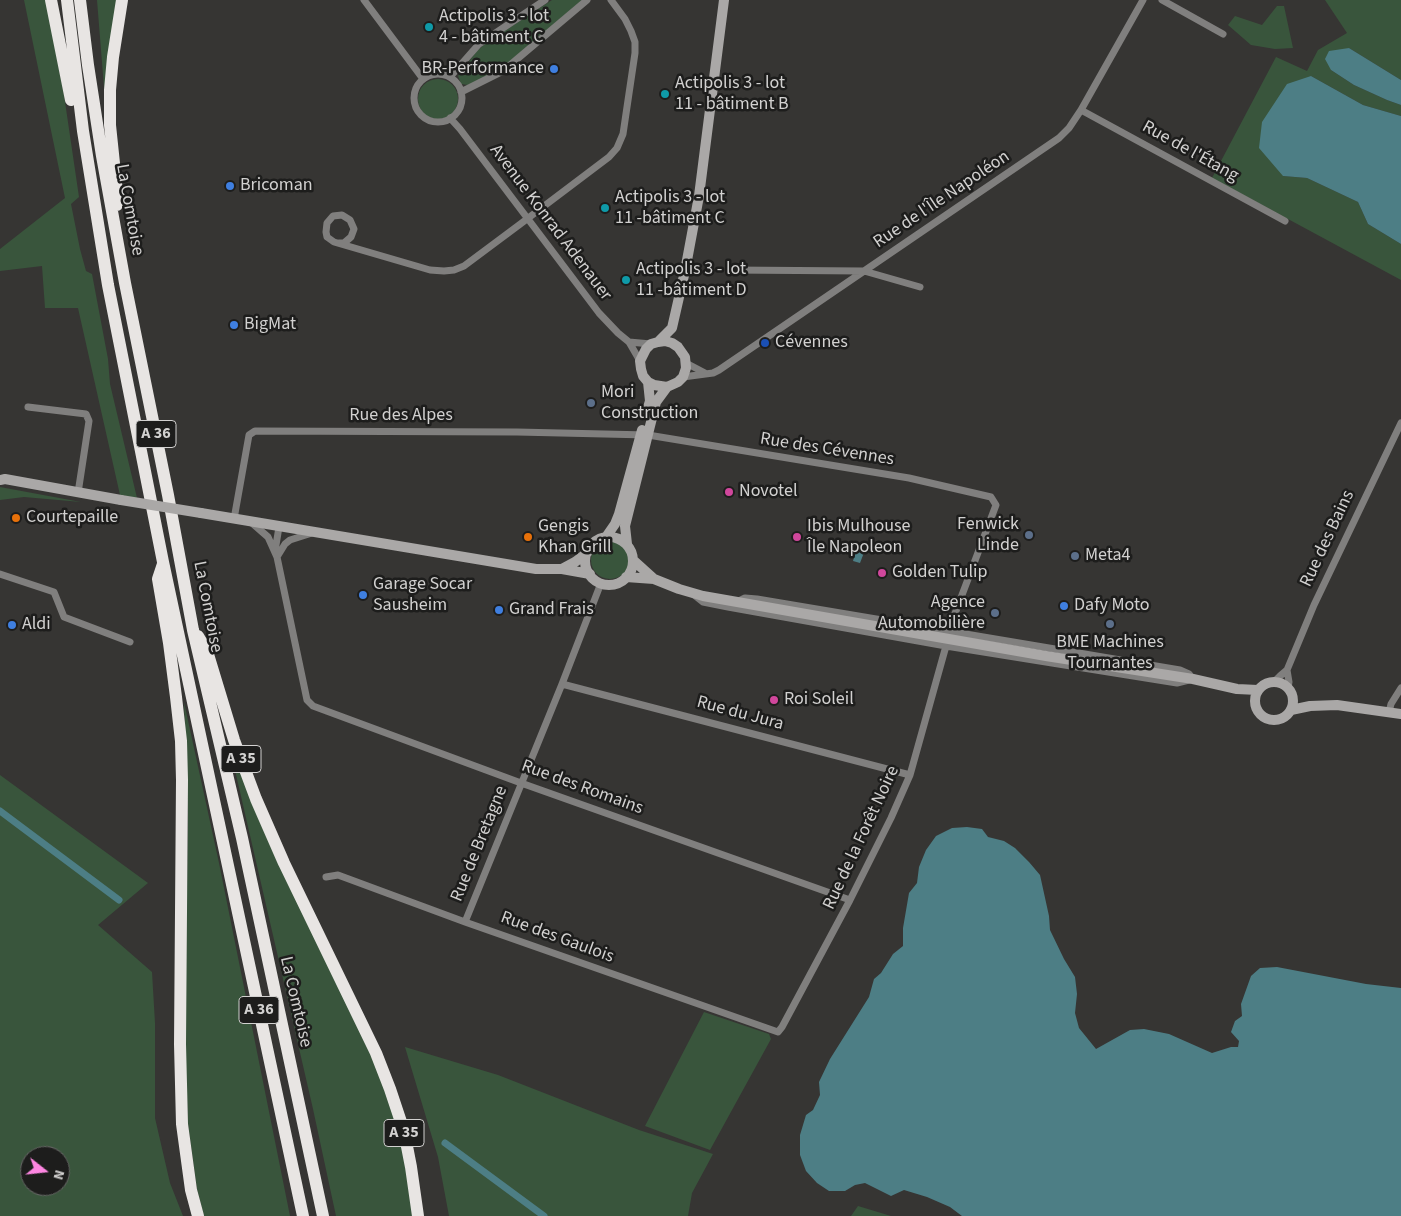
<!DOCTYPE html>
<meta charset="utf-8">
<style>
body{margin:0}
#map{position:relative;width:1401px;height:1216px;overflow:hidden;background:#363533;font-family:"Source Sans 3",sans-serif}
canvas{display:block}
.north{position:absolute;left:20px;top:1146px;width:50px;height:50px;box-sizing:border-box;background:#1d1d1c;border:1px solid #656564;border-radius:50%;rotate:106deg;font-size:14px;font-weight:700;line-height:20px;text-align:center;color:#d2d1d0}
.north::after{content:'';display:block;margin:auto;width:18px;height:22px;background:#fd86e1;clip-path:polygon(50% 0,100% 100%,50% 72%,0 100%)}
</style>
<div id="map">
<canvas width="1401" height="1216"></canvas>
<div class="north">N</div>
</div>
<script>
const g = document.querySelector('canvas').getContext('2d');
g.lineJoin = 'round';
function fillPath(path, color) { g.fillStyle = color; g.fill(path, 'evenodd'); }
const toPath = rows => new Path2D(rows.map(r => 'M' + r).join(''));
function trace(path, color, width, dash) { g.strokeStyle = color; g.lineWidth = width; g.lineCap = dash ? 'butt' : 'round'; g.setLineDash(dash || []); g.stroke(path); }
function drawText(font, color, halo, rows, align = 'center') {
  g.font = font + ' "Source Sans 3",sans-serif'; g.lineWidth = 5; g.setLineDash([]); g.textBaseline = 'middle'; g.strokeStyle = halo; g.fillStyle = color; for (const [text, x, y, turn = 0] of rows) {
    g.save(); g.translate(x, y); g.rotate((+turn || 0) * Math.PI / 180); g.textAlign = isNaN(turn) ? turn : align; if (halo) g.strokeText(text, 0, 0); g.fillText(text, 0, 0); g.restore();
  }
}
fillPath(toPath([
 [24,0,46,0,64,95,79,197,71,204,80,249,86,271,92,274,108,359,110,384,137,498,120,495,78,308,45,308,42,266,0,271,0,249,65,198],
 [97,0,118,0,105,100],
 [552,0,582,0,498,72,468,85,461,84,458,76,477,51,485,44],
 [1325,0,1401,0,1401,80,1349,48,1331,70,1354,85,1387,100,1401,105,1401,116,1363,105,1311,76,1283,176,1307,178,1358,202,1368,224,1401,244,1401,280,1212,178,1276,57,1307,71,1318,50,1347,33],
 [1277,6,1284,6,1293,48,1275,49,1251,45,1228,25,1235,16,1262,25],
 '418 99a20 20 0 1 1 40 0a20 20 0 1 1-40 0Z',
 [0,487,81,502,24,497,0,500],
 '591 560a19 19 0 1 1 38 0a19 19 0 1 1-38 0Z',
 [184,702,219,863,290,1216,204,1216,197,1189,188,1124,185,1043,188,813],
 [220,705,373,1055,401,1133,415,1216,336,1216,313,1109],
 [0,775,148,883,98,925,152,972,155,1023,155,1118,170,1183,183,1216,0,1216],
 [30,1156,60,1156,60,1186,30,1186],
 [704,1012,769,1034,771,1039,710,1150,645,1126],
 [405,1047,498,1075,639,1130,713,1154,692,1193,688,1216,449,1216,438,1157],
 [858,1206,891,1216,851,1216]
]), '#39553c');
fillPath(toPath([
 [1349,48,1401,80,1401,105,1387,100,1354,85,1331,70,1325,59,1329,51],
 [1311,76,1363,105,1401,116,1401,244,1368,224,1358,202,1307,178,1283,176,1259,148,1262,122,1287,84],
 [857,547,865,550,860,563,853,561],
 [967,827,982,829,988,837,1004,841,1015,848,1029,862,1040,875,1049,916,1050,930,1064,959,1075,977,1077,994,1075,1013,1079,1028,1096,1049,1130,1030,1144,1029,1169,1034,1212,1053,1231,1047,1238,1047,1239,1041,1231,1032,1235,1021,1242,1016,1241,1004,1251,976,1260,968,1277,967,1366,984,1401,988,1401,1216,962,1216,950,1207,927,1197,904,1190,891,1196,865,1183,855,1185,845,1191,829,1191,817,1183,806,1171,800,1155,800,1135,806,1115,813,1110,820,1095,819,1082,830,1059,869,997,874,979,881,973,893,954,903,946,903,928,909,893,917,883,919,867,926,850,936,836,952,828]
]), '#4d7e85');
trace(toPath([
 [0,811,119,900],
 [445,1143,544,1216]
]), '#4d7e85', 7);
trace(toPath([
 [364,0,423,79],
 [1162,0,1223,34],
 '414 98a24 24 0 1 1 48 0a24 24 0 1 1-48 0Z',
 [450,77,479,44,545,0],
 [461,92,503,71,587,0],
 [1081,110,1285,221],
 [450,118,460,129,599,313,618,333,629,342,640,361],
 [339,243,344,243,351,237,354,229,350,220,342,215,333,216,327,223,326,232,327,237,334,242,430,270,444,271,454,270,464,266,519,225,609,157,617,148,623,134,635,53,635,42,631,31,625,19,611,0],
 [730,270,864,271,920,287],
 [629,342,651,344],
 [686,363,705,373],
 [683,377,713,373,719,370,1059,138,1069,128,1081,110,1143,0],
 [28,407,86,414,89,421,78,493],
 [234,519,249,435,255,431,517,432,648,435,909,478,991,497,996,505,948,632],
 [252,523,268,537,277,557,307,700,313,706,521,783,850,900],
 [275,551,279,527],
 [277,557,285,544,290,540,312,533],
 [0,574,54,592,64,617,130,642],
 [693,594,703,602,728,607,946,646,1177,683,1193,679,1189,674,1180,670,757,599,745,598,739,601],
 [1275,681,1280,676,1287,670],
 [562,684,910,775],
 [1288,688,1289,682,1287,670,1314,605,1401,423],
 [1389,712,1391,704,1401,688],
 [326,877,338,875,465,922,778,1032,782,1027,850,900,891,818,910,775,946,646],
 [465,922,562,684,601,583]
]), '#807f7e', 7);
trace(toPath([
 [658,342,672,328,685,271,699,196,724,0],
 [647,411,650,401,648,382],
 [0,480,5,479,121,500],
 [201,513,536,569,562,569,590,574],
 [606,537,615,524,619,514,642,430],
 '585 561a24 24 0 1 1 48 0a24 24 0 1 1-48 0Z',
 [627,544,625,526,656,402,667,387,678,382,683,377,686,368,685,357,678,347,672,343,665,341,658,342,651,344,646,349,640,361,641,369,643,376,648,382,654,385,667,387],
 [633,560,654,579,679,589,703,596,1046,656,1193,679,1237,689,1258,690],
 [562,569,575,562,587,553],
 [626,577,654,579],
 '1255 701a19 19 0 1 1 38 0a19 19 0 1 1-38 0Z',
 [1291,710,1310,706,1337,705,1401,714]
]), '#aaa8a7', 10);
trace(toPath([
 [51,0,71,100],
 [67,0,83,131,108,285,163,562,303,1216],
 [80,0,88,65,102,156,125,283,168,495,193,630,242,838,323,1216],
 [117,205,117,192,110,125,110,90,113,57,122,0],
 [163,564,158,579,169,643,176,697,181,741,182,780,180,1044,182,1124,191,1190,198,1216],
 [198,636,207,651,234,740,256,799,284,863,376,1053,390,1089,404,1131,411,1167,418,1216]
]), '#e8e5e3', 12);
trace(toPath([
 [121,500,201,513]
]), '#aaa8a7', 10);
for (const [x, y, r, color] of [
 [429,27,5,"#0f9aa8"],
 [554,69,5,"#3f7fe0"],
 [665,94,5,"#0f9aa8"],
 [230,186,5,"#3f7fe0"],
 [605,208,5,"#0f9aa8"],
 [626,280,5,"#0f9aa8"],
 [234,325,5,"#3f7fe0"],
 [765,343,5,"#1a4fb4"],
 [591,403,5,"#5c6f8a"],
 [729,492,5,"#d1479c"],
 [16,518,5,"#e8710a"],
 [1029,535,5,"#5c6f8a"],
 [528,537,5,"#e8710a"],
 [797,537,5,"#d1479c"],
 [1075,556,5,"#5c6f8a"],
 [882,573,5,"#d1479c"],
 [363,595,5,"#3f7fe0"],
 [1064,606,5,"#3f7fe0"],
 [499,610,5,"#3f7fe0"],
 [995,613,5,"#5c6f8a"],
 [1110,624,5,"#5c6f8a"],
 [12,625,5,"#3f7fe0"],
 [774,700,5,"#d1479c"]
]) { const dot = new Path2D(); dot.arc(x, y, r, 0, 2 * Math.PI); g.fillStyle = color; g.fill(dot); trace(dot, '#1d1d1c', 2); }
for (const [x, y, w] of [
 [156,434,40],
 [241,759,40],
 [259,1010,40],
 [404,1133,40]
]) { const box = new Path2D(); box.roundRect(x - w / 2, y - 13.5, w, 27, 4); g.fillStyle = '#1d1d1c'; g.fill(box); trace(box, '#d2d1d0', 1); }
drawText('bold 16px', '#d2d1d0', null, [
 ["A 36",156,434],
 ["A 35",241,759],
 ["A 36",259,1010],
 ["A 35",404,1133]
]);
drawText('18px', '#d2d1d0', '#1d1d1c', [
 ["Actipolis 3 - lot",439,17],
 ["4 - bâtiment C",439,38],
 ["BR-Performance",544,69,"right"],
 ["Actipolis 3 - lot",675,84],
 ["11 - bâtiment B",675,105],
 ["Bricoman",240,186],
 ["Actipolis 3 - lot",615,198],
 ["11 -bâtiment C",615,219],
 ["Actipolis 3 - lot",636,270],
 ["11 -bâtiment D",636,291],
 ["BigMat",244,325],
 ["Cévennes",775,343],
 ["Mori",601,393],
 ["Construction",601,414],
 ["Novotel",739,492],
 ["Courtepaille",26,518],
 ["Fenwick",1019,525,"right"],
 ["Linde",1019,546,"right"],
 ["Gengis",538,527],
 ["Khan Grill",538,548],
 ["Ibis Mulhouse",807,527],
 ["Île Napoleon",807,548],
 ["Meta4",1085,556],
 ["Golden Tulip",892,573],
 ["Garage Socar",373,585],
 ["Sausheim",373,606],
 ["Agence",985,603,"right"],
 ["Automobilière",985,624,"right"],
 ["Dafy Moto",1074,606],
 ["Grand Frais",509,610],
 ["Aldi",22,625],
 ["BME Machines",1110,643,"center"],
 ["Tournantes",1110,664,"center"],
 ["Roi Soleil",784,700]
], 'left');
drawText('18px', '#d2d1d0', '#1d1d1c', [
 ["Rue de l'Étang",1190,152,29],
 ["Rue de l'Île Napoléon",942,200,-34],
 ["La Comtoise",129,210,80],
 ["Avenue Konrad Adenauer",550,223,53],
 ["Rue des Alpes",401,416],
 ["Rue des Cévennes",827,450,9],
 ["Rue des Bains",1328,539,-65],
 ["La Comtoise",207,607,79],
 ["Rue du Jura",740,714,15],
 ["Rue des Romains",582,788,20],
 ["Rue de la Forêt Noire",862,838,-65],
 ["Rue de Bretagne",480,844,-68],
 ["Rue des Gaulois",557,938,20],
 ["La Comtoise",295,1002,77]
]);
</script>
